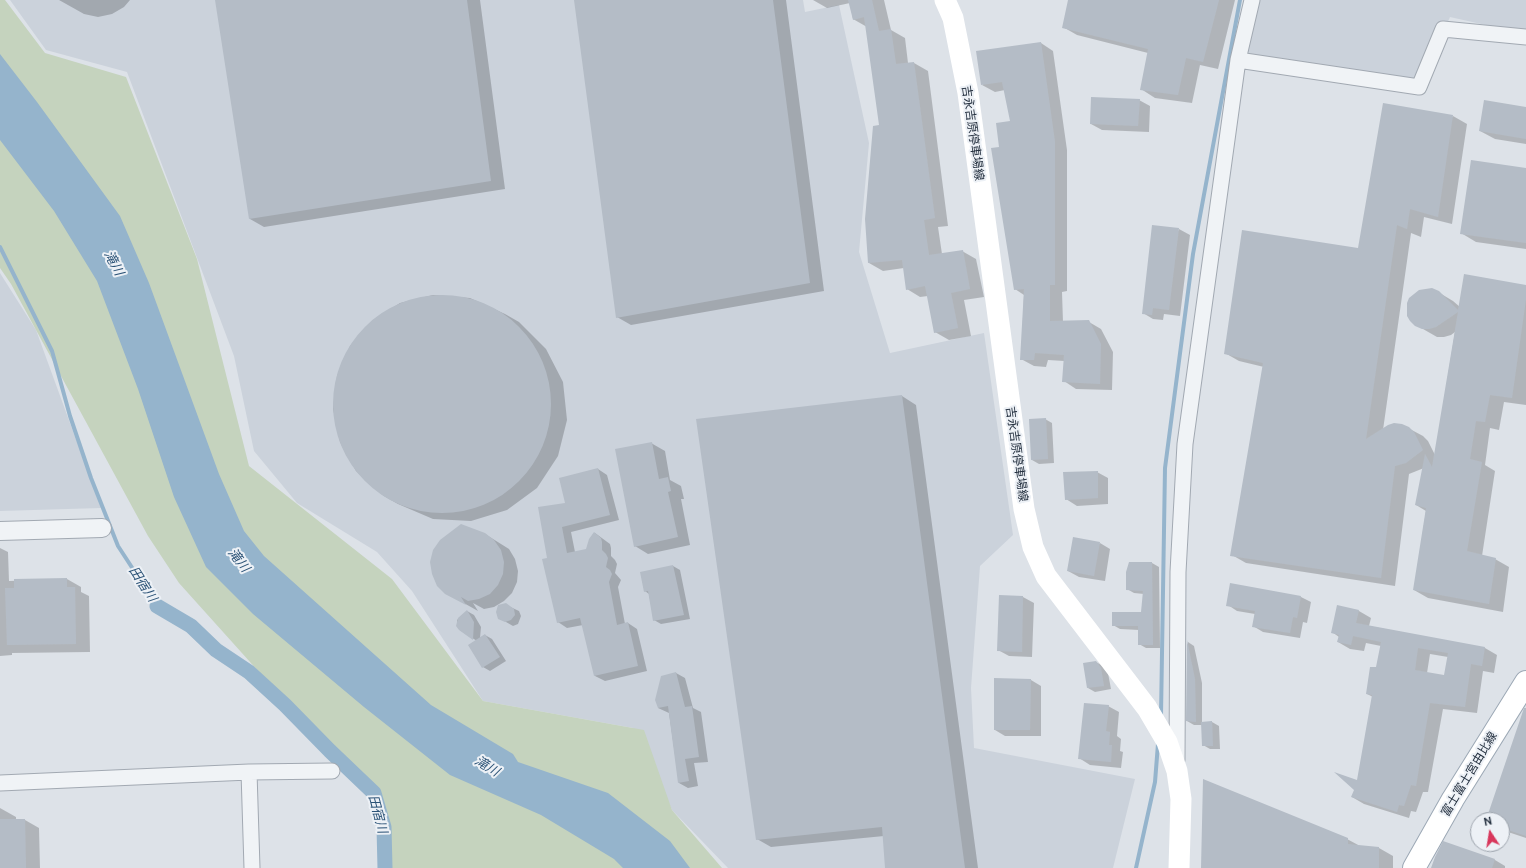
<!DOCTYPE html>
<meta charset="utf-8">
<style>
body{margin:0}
#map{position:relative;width:1526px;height:868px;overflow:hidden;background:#dde2e8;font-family:Ubuntu,sans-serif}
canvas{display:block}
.north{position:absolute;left:1470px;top:812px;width:40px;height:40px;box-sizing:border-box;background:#edf1f6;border:1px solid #9da4ad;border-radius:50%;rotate:348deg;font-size:11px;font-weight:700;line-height:16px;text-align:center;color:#253140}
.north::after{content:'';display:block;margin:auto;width:14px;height:18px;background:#d8375c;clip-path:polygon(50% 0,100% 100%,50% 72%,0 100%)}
</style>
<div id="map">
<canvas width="1526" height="868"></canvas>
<div class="north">N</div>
</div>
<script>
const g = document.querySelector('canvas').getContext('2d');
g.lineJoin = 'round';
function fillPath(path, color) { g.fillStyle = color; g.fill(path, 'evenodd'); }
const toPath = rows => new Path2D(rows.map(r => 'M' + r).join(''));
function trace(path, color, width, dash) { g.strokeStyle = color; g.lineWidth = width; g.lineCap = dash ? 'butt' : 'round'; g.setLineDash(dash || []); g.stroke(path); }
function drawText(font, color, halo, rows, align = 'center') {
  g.font = font + ' Ubuntu,"Noto Sans JP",sans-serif'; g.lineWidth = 4; g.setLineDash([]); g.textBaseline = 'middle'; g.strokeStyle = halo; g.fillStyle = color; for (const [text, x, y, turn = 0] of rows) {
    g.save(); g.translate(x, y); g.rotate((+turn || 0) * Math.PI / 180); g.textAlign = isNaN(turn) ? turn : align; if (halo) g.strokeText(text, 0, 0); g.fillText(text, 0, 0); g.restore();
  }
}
fillPath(toPath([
 [10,0,803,0,805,12,839,5,869,143,859,252,890,353,984,333,1013,535,980,566,971,688,974,748,1135,779,1113,868,728,868,672,810,633,728,483,701,412,591,377,552,297,503,254,451,234,356,127,72,46,50],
 [1260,0,1526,0,1526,34,1450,17,1419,87,1244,61],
 [0,273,36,330,101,508,0,511]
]), '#cbd2db');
fillPath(toPath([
 [0,0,5,0,45,53,126,77,197,259,249,466,392,579,483,701,644,730,672,810,722,868,389,868,379,811,330,751,179,583,148,536,11,284,0,268]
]), '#c5d3be');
fillPath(toPath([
 [0,54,37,102,120,216,149,283,219,474,244,531,264,556,431,705,513,754,518,762,608,793,670,841,690,868,623,868,614,859,541,815,450,775,364,707,253,614,206,567,174,497,138,389,97,281,54,211,0,140]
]), '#95b4cc');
fillPath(toPath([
 [59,0,130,0,124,7,112,14,98,17,84,14],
 [216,0,480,0,505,189,264,227,250,219],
 [575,0,786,0,824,291,631,325,617,317],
 [813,0,884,0,891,30,905,38,908,63,914,63,928,71,948,226,938,227,942,254,962,251,976,259,984,297,964,300,971,336,949,340,935,332,928,296,920,297,907,289,904,268,883,271,869,263,880,126,867,27,853,19,850,3,827,8],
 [1069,0,1235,0,1218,69,1200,65,1192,103,1155,98,1141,89,1148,53,1077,35,1063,27],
 [1041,43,1053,51,1067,150,1067,291,1062,292,1063,322,1089,322,1101,329,1113,352,1112,390,1076,389,1064,381,1064,361,1048,360,1046,367,1034,366,1021,359,1024,295,1015,289,1001,148,1011,122,1005,90,995,92,982,85],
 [1139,100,1150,106,1149,132,1102,130,1091,124],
 [1526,108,1526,144,1495,139,1480,131],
 [1453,116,1467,124,1452,224,1424,217,1421,237,1411,233,1383,430,1408,428,1423,436,1428,441,1435,455,1455,332,1451,335,1444,337,1437,337,1416,325,1438,292,1453,301,1460,307,1526,286,1526,405,1504,402,1499,430,1490,428,1485,465,1495,471,1482,556,1495,559,1509,567,1503,612,1428,598,1414,590,1426,511,1416,505,1424,468,1409,474,1395,586,1246,563,1232,555,1264,367,1239,361,1225,353,1359,249],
 [1526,169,1526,249,1476,242,1461,233],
 [1179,229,1190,235,1180,316,1164,314,1163,320,1153,319,1143,313],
 [433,295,470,298,505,314,519,322,546,349,563,382,567,420,558,456,537,488,507,510,471,521,433,519,398,504,384,496,356,471,340,442,333,409,337,376,350,346,372,321,400,303],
 [902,396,916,405,978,868,886,868,884,836,771,847,757,839],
 [1045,419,1052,423,1054,463,1039,464,1032,460],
 [651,443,665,451,670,480,681,486,684,499,681,499,690,545,648,554,635,546],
 [598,469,607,475,619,520,571,532,575,552,587,550,595,533,610,544,611,548,611,556,615,560,617,564,615,573,621,580,618,587,625,624,628,623,637,629,647,671,605,681,595,676,583,625,567,628,558,622,548,558,567,503],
 [1097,472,1108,478,1108,504,1077,506,1066,499],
 [485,534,509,549,515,559,518,571,517,582,512,593,504,601,494,607,484,609,473,603,478,611,446,593],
 [1100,543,1110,549,1105,581,1079,577,1068,571],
 [0,548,8,552,9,581,67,579,81,587,81,592,89,596,90,652,12,653,12,655,0,656],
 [1152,563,1159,567,1160,648,1146,648,1139,644,1139,630,1120,629,1113,625,1142,613,1144,594,1134,593,1127,589],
 [673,566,680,570,690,619,661,624,654,620,649,594,645,591],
 [1231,585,1301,597,1311,602,1307,623,1303,622,1300,638,1263,632,1253,626,1255,614,1237,611,1228,605],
 [1000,596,1023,597,1034,603,1032,657,1009,656,998,650],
 [506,605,519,611,521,616,518,624,513,626,499,618],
 [1338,606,1359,611,1371,618,1369,626,1485,648,1497,655,1494,673,1483,671,1477,713,1443,709,1428,792,1423,792,1416,812,1411,811,1409,818,1364,804,1352,797,1358,781,1373,697,1367,694,1377,669,1381,646,1366,643,1364,651,1350,649,1338,642,1339,637,1332,632],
 [1430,654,1448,657,1445,676,1427,673],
 [467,611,474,615,481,627,480,638,485,635,492,639,506,661,490,671,483,667,477,641,460,630,457,626,457,620],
 [1188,642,1194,646,1202,683,1202,723,1212,722,1219,726,1220,749,1210,749,1203,745,1202,725,1194,725,1187,721],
 [1096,662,1103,666,1108,673,1111,689,1095,692,1088,688],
 [676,673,685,678,693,708,701,712,708,762,694,763,698,786,688,788,679,783,669,713,658,708],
 [1031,680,1041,686,1041,736,1005,736,995,730],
 [1108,706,1119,712,1117,736,1121,739,1120,751,1123,752,1121,768,1090,765,1079,758],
 [1526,712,1526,838,1502,830,1502,820,1487,820],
 [0,808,16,817,16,820,25,820,39,828,40,868,0,868],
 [1347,839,1360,846,1379,848,1393,856,1393,868,1202,868],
 [1444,843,1495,860,1505,866,1505,868,1432,868]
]), '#0003');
trace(toPath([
 [0,247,52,351,70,416,91,478,118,546,157,606],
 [1161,715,1165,468,1193,254,1240,0],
 [1136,868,1155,782,1158,744]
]), '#95b4cc', 4);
trace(toPath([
 [157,606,191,626,216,650,249,672,285,705,330,751,374,793,384,827,385,868]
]), '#95b4cc', 15);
fillPath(toPath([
 [215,0,467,0,491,181,249,219],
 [574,0,773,0,810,283,616,318],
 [848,0,872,0,879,31,891,29,896,64,914,62,935,218,924,220,929,255,963,250,970,289,951,293,958,328,934,333,925,286,906,290,902,260,868,263,865,219,873,126,879,125,864,17,853,20],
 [1068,0,1219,0,1203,62,1186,58,1178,95,1140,90,1148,49,1062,28],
 [1041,42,1055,142,1055,285,1050,285,1050,321,1089,320,1101,344,1100,384,1062,382,1064,355,1035,353,1034,360,1020,360,1024,289,1014,290,991,148,999,147,996,123,1010,121,1002,82,981,85,976,51],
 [1091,97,1140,99,1138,126,1090,124],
 [1484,100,1526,107,1526,139,1479,131],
 [1383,103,1453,115,1438,217,1410,209,1407,229,1397,225,1366,439,1388,425,1394,423,1402,424,1409,427,1414,432,1423,450,1406,463,1395,466,1381,578,1230,556,1263,363,1224,354,1242,230,1358,248],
 [1471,160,1526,168,1526,243,1460,234],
 [1152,225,1179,228,1169,310,1153,308,1152,315,1142,314],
 [1464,274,1526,285,1526,299,1512,398,1490,395,1485,422,1476,421,1470,459,1482,462,1467,551,1496,558,1489,604,1413,590,1426,508,1415,505,1425,454,1432,467,1458,312,1436,327,1429,329,1422,329,1415,326,1410,321,1407,316,1407,303,1409,298,1419,290,1432,288,1439,291,1458,310],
 '333 404a109 109 0 1 1 218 0a109 109 0 1 1-218 0Z',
 [902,395,965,868,885,868,882,827,756,840,696,419],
 [1046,418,1048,459,1031,460,1029,419],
 [652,442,659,479,668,477,671,491,668,492,678,537,634,547,615,449],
 [598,468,610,515,562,527,567,553,586,549,589,539,594,532,601,538,602,542,602,550,606,554,608,558,606,567,610,570,612,574,609,582,617,625,628,622,638,666,594,676,580,618,557,623,542,559,547,558,538,507,565,503,559,478],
 [1098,471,1098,498,1065,500,1063,472],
 [461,524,485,533,494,540,501,550,504,562,503,574,498,585,490,594,479,599,468,601,461,597,466,605,445,594,437,586,432,574,430,562,433,550,440,540],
 [1073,537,1100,542,1094,576,1067,571],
 [1129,562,1152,562,1153,645,1138,645,1138,626,1112,626,1112,612,1141,612,1143,591,1126,590,1126,572],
 [673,565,684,615,653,621,648,591,644,592,640,572],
 [67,578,67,587,75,587,76,644,7,645,5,588,14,588,14,579],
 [1230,583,1301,596,1297,618,1293,617,1290,633,1252,627,1255,611,1226,606],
 [999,595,1023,596,1022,652,997,651],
 [506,603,514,609,515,615,511,620,505,622,498,619,496,612,498,605],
 [1337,605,1359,610,1356,623,1485,647,1482,666,1471,664,1465,707,1430,703,1416,786,1411,785,1404,806,1399,805,1397,812,1351,797,1354,790,1334,772,1357,780,1372,695,1366,694,1370,667,1376,667,1381,642,1353,636,1351,645,1337,642,1339,635,1331,633],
 [1418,648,1448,653,1444,675,1415,670],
 [467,610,474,622,473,640,459,630,456,626,458,618],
 [485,634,500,657,482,668,468,645],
 [1187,640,1195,679,1196,722,1186,721],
 [1096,661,1101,668,1104,686,1087,688,1083,663],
 [676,672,685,707,692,706,699,757,685,759,689,781,678,783,668,706,658,708,655,700,661,676],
 [994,678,1031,679,1030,730,994,730],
 [1084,703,1109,705,1106,731,1110,732,1109,745,1112,745,1111,762,1078,759],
 [1524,708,1526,708,1526,836,1502,828,1502,820,1486,820],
 [1212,721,1213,746,1202,746,1201,722],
 [1203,779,1348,838,1348,844,1379,847,1379,868,1201,868],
 [0,819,25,819,26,868,0,868],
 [1443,841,1495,859,1492,868,1431,868,1435,857]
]), '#b4bcc6');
const minor = toPath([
 [1238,60,1419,87,1443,29,1526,37],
 [1177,760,1178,572,1185,444,1238,60,1252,0],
 [249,772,252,868],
 [0,783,249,772,332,771]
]);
const tertiary = toPath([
 [0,531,102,528]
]);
const primary = toPath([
 [1414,868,1453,799,1526,682]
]);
trace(minor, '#a2a9b2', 17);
trace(tertiary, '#a2a9b2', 20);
trace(primary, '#9ca8b5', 24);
trace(minor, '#f0f3f6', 15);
trace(tertiary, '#f0f3f6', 18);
trace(toPath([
 [945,0,953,18,968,93,1024,509,1033,547,1046,576,1147,708,1167,742,1177,771,1181,799,1179,868]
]), '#fff', 21);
trace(primary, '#fff', 22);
drawText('12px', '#253140', '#edf1f6', [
 ["吉永吉原停車場線",973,133,82],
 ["吉永吉原停車場線",1017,454,82],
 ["富士富士宮由比線",1469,774,-59]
]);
drawText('italic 13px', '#2c5377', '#edf1f6', [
 ["滝川",114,263,62],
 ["滝川",239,560,52],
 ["田宿川",143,584,57],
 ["滝川",487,766,31],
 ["田宿川",378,814,75]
]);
</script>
